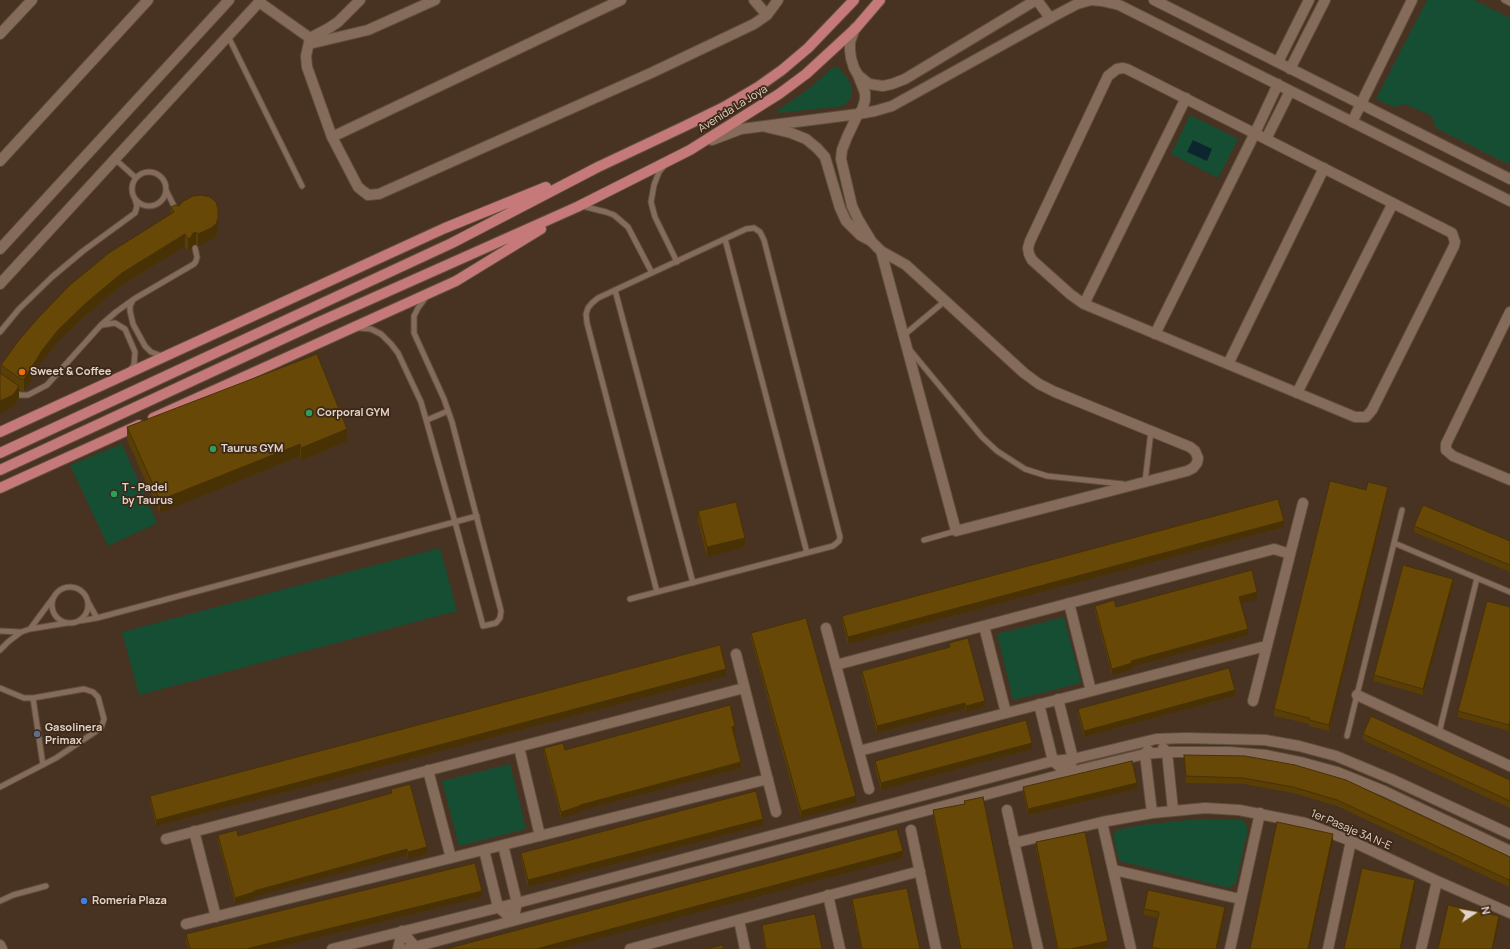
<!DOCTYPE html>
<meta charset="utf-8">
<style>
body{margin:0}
#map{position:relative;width:1510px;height:949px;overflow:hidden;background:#483222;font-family:Manrope,sans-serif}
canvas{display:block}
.north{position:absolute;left:1454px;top:893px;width:40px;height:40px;-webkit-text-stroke:3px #3d2818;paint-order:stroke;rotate:78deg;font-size:11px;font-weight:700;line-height:16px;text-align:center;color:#e1d3c9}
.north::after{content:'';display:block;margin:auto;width:14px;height:18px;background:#e1d3c9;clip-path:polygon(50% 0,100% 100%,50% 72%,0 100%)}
</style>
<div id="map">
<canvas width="1510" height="949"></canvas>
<div class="north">N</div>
</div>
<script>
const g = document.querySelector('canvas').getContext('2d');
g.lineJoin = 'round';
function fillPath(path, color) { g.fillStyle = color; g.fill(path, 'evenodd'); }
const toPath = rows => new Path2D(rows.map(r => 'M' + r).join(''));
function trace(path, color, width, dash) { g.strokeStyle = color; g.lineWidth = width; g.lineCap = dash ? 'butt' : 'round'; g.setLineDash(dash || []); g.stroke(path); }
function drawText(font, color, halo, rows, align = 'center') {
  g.font = font + ' Manrope,sans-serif'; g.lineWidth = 3.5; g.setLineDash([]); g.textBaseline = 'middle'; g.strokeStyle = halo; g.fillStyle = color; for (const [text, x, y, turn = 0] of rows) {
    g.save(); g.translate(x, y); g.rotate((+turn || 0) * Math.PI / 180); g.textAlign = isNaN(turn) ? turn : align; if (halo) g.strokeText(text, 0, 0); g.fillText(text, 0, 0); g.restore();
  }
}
fillPath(toPath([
 [1427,0,1474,0,1510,18,1510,160,1508,164,1436,128,1432,116,1405,104,1394,107,1376,99],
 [838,67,848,79,852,88,852,96,844,106,779,113,777,111,810,88,832,68],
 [1190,115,1238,139,1218,178,1171,154],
 [122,444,157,523,108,546,70,465],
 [440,548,457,611,139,695,122,632],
 [1064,617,1081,683,1013,700,997,634],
 [510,764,526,829,459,846,442,781],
 [1196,819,1243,820,1248,829,1236,883,1229,888,1119,861,1113,835,1117,830,1141,825]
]), '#164e34');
fillPath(toPath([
 [1193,140,1212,149,1207,161,1187,152]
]), '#0d252e');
const service = toPath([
 [1504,0,1510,3],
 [228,36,302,186],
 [115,159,136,178],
 [664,166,659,172,654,185,651,202,655,217,677,262],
 '132 189a17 17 0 1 1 34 0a17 17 0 1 1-34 0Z',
 [166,190,177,212],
 [582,206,606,212,614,215,628,227,652,273],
 [754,228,760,232,764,240,840,537,839,541,833,546,657,592,587,323,586,314,588,308,592,303,598,298,746,229,754,228],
 [725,239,807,553],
 [615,290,693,583],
 [133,300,130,306,130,311,133,324,145,346,151,352,162,356],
 [102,325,115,323,125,329,135,352,134,365,129,371],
 [359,328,371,329,381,334,391,344,398,353,421,402,455,522,483,626,496,623,500,618,501,611,452,422,444,399,414,333,414,316,418,308,426,297],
 [0,332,19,309,52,277,83,251,135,213,137,206,135,199],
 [904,335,945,301],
 [910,350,982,437,997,451,1025,469,1047,476,1123,484],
 [14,392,20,395,28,395,47,385,101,325,116,312,134,299,194,264,196,261,197,257,195,248],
 [427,420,448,411],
 [1145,482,1151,431],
 [924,540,956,531],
 [1394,543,1510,592],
 '52 605a18 18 0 1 1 36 0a18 18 0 1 1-36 0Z',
 [53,598,30,629,67,623],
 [630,599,657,592],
 [97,618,477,516],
 [79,621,97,618,88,602],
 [0,631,21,632],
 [0,650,8,642,21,632,30,629],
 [0,688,24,698,33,698,84,689,93,692,98,697,104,719,101,728,56,758,0,787],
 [33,698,43,765],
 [1439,733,1477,578],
 [1347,736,1402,510],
 [0,901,13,895,46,886]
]);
const minor = toPath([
 [1037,0,1050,18],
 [1154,0,1510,179],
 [259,2,310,38,306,56,307,67,332,137,358,187,368,195,379,194,651,73,754,24,767,15,754,0],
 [767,15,778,0],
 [855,28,850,42,850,50,851,58,854,68,858,75,869,84,883,86,892,84,905,79,1036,0],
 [0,34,32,0],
 [310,38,329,28,338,22,360,0],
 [309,44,368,30,435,0],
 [1278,62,1309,0],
 [1123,68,1127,69,1452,233,1455,242,1454,246,1372,410,1366,417,1355,417,1084,304,1070,294,1032,260,1029,254,1028,248,1030,241,1108,76,1117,69,1123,68],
 [1290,69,1325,0],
 [858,75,865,93,865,100,862,110,858,114,847,137,842,150,841,159,852,206,858,219,872,242,881,251,906,265,1024,373,1039,384,1055,392,1190,447,1195,451,1198,458,1197,463,1193,468,1187,471,956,531,881,251],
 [1352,122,1412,0],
 [766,127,791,133,806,139,817,148,825,157,840,208,846,221,860,235,871,241],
 [332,137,621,0],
 [1266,139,1290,91],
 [712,140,741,129,858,114,875,111,892,106,1058,14,1077,4,1091,0,1102,1,1119,5,1510,201],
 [0,161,148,0],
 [0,249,229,0],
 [0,284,261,0],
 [1084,304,1186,98],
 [1510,312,1446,444,1446,450,1453,456,1510,480],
 [1155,334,1255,133,1278,84],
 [1228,364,1324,168],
 [1297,393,1393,203],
 [1069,603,1091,691],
 [984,626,1006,713],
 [826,628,869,789],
 [736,654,776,812],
 [836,665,1274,549,1290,554],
 [1357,695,1510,766],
 [1253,701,1303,503],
 [1039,704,1053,761,1067,773,1073,759,1058,699],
 [519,747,540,836],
 [1163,748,1167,752,1173,810],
 [1148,750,1145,754,1152,813],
 [859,751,1266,646],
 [428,770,451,858],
 [1007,810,1038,949],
 [1102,822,1131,949],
 [911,830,936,949],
 [194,831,216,917],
 [166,839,744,688],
 [1014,843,1102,822,1152,813,1205,808,1239,810,1305,823,1351,841,1437,881,1510,913],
 [503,845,517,903,513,920],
 [484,850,498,907,513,920],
 [1114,870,1240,899],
 [828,895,840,949],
 [739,920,745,949],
 [186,924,768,779],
 [402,931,417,949],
 [0,945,2,949],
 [332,949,517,903,1053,761,1073,759,1156,739,1186,738,1265,740,1299,746,1336,756,1391,779,1510,834],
 [398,949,402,931],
 [407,949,1067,773,1145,754,1167,752,1229,752,1265,755,1304,763,1337,772,1384,791,1510,851],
 [630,949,920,871],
 [1230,949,1260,813],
 [1328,949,1351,841],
 [1421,949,1437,881]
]);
const primary = toPath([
 [153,418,456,281,541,229],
 [0,432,445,228,546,187],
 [0,453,452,243,598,167,683,127,724,107,758,87,782,70,808,48,854,0],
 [0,470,317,323,577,207,690,150,779,94,806,74,856,28,880,0],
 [0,488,139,425]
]);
trace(service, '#604e3f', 7);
trace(minor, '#604e3f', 12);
trace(primary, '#604e3f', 12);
trace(service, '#856c5a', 5);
trace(minor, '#856c5a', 10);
trace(primary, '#c57a79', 10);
fillPath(toPath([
 [171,207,218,230,216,236,211,240,198,246,196,244,193,245,191,249,188,251,185,246,122,285,86,315,58,342,40,364,40,366,24,391,21,391,19,389,19,399,13,407,0,414,0,373,1,373,1,365,171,213],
 [127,427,347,441,301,461,300,456,160,513,127,440],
 [1388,493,1329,731,1309,726,1309,724,1274,716,1274,709],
 [698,511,745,547,707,557,698,521],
 [1414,526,1510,541,1510,572,1414,532],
 [1284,527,848,644,842,622,842,616],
 [1453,586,1423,695,1374,681,1374,675],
 [1257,599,1241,603,1248,635,1132,667,1132,670,1112,675,1095,612,1095,606,1116,607],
 [1510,607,1509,731,1458,717,1458,711],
 [751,633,856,803,801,818,751,639],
 [949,643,985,707,966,712,965,709,877,733,862,678,862,671,949,648],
 [726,676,156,826,150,802,150,796],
 [1235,696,1084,737,1078,715,1078,709],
 [734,733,741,768,580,811,580,813,561,818,544,755,544,748,565,750,735,733],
 [1363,734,1510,780,1510,808,1363,740],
 [1032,749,881,790,875,768,875,761],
 [1184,755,1245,756,1510,857,1510,884,1509,887,1337,806,1293,793,1243,784,1186,783],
 [1023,787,1137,789,1028,815,1023,793],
 [391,789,427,854,408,859,407,855,254,897,254,899,235,904,218,841,218,835,238,836,391,794],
 [964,801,1014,949,960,949,933,817,933,810,964,804],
 [763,825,528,887,521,859,521,853],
 [1036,842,1108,947,1100,949,1057,949,1036,849],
 [482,897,273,949,188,949,186,941,186,934],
 [852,899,920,949,861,949,852,905],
 [1144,909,1225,913,1217,949,1152,949,1158,918,1144,915],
 [762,925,822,949,765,949,762,932]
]), '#593e06');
fillPath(toPath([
 [218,210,218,230,216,236,211,240,198,246,198,234],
 [196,232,196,244,193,245,191,249,188,251,188,239,193,233],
 [185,234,185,246,122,285,86,315,58,342,40,364,40,366,24,391,24,379,40,353,58,330,86,303,122,273],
 [19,386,19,399,13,407,0,414,0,401],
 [347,429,347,441,301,461,301,448],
 [300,444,300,456,160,513,160,500],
 [1388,487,1388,493,1329,731,1329,725],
 [1284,521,1284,527,848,644,848,637],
 [745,538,745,547,707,557,707,547],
 [1453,579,1453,586,1423,695,1423,689],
 [1257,592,1257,599,1239,604,1239,597],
 [1248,629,1248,635,1132,667,1132,670,1112,675,1112,669,1131,661],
 [726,669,726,676,156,826,156,820],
 [1235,690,1235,696,1084,737,1084,731],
 [985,701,985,707,966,712,966,706],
 [965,703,965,709,877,733,877,726],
 [1510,721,1510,727,1509,731,1509,725],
 [735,726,735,733,732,734,732,727],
 [1032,743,1032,749,881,790,881,783],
 [741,762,741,768,580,811,580,813,561,818,561,812,580,805],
 [1137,783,1137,789,1028,815,1028,809],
 [856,796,856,803,801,818,801,811],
 [763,819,763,825,528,887,528,880],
 [1333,834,1333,841,1309,949,1308,949],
 [427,847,427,854,408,859,408,852],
 [407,849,407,855,254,897,254,899,235,904,235,898,254,891],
 [903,851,903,858,560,949,536,949],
 [1510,877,1510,884,1509,887,1509,880],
 [1415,880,1415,887,1401,949,1400,949],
 [482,891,482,897,273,949,246,949],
 [1225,907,1225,913,1217,949,1216,949],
 [1499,916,1499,923,1493,949,1492,949],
 [1108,941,1108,947,1100,949,1070,949]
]), '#483205');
const building = toPath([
 [202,195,210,197,216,202,218,210,218,218,216,224,211,228,198,234,196,232,193,233,191,237,188,239,185,234,122,273,86,303,58,330,40,353,40,354,24,379,21,379,1,365,19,340,40,316,70,285,109,253,174,212,171,207,175,205,179,206,182,202,193,196,202,195],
 [317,354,347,429,301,448,300,444,160,500,127,427,317,354],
 [0,373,19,386,13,395,0,401,0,373],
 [1330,481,1366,490,1368,482,1388,487,1329,725,1309,720,1309,718,1274,709,1330,481],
 [1278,499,1284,521,848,637,842,616,1278,499],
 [736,502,745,538,707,547,698,511,736,502],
 [1423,505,1510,541,1510,565,1414,526,1423,505],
 [1403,565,1453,579,1423,689,1374,675,1403,565],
 [1252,570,1257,592,1239,597,1248,629,1131,661,1132,663,1112,669,1095,606,1114,600,1116,607,1252,570],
 [1487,601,1510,607,1510,721,1509,725,1458,711,1487,601],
 [806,618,856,796,801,811,751,633,806,618],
 [968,638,985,701,966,706,965,703,877,726,862,671,950,647,949,643,968,638],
 [720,645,726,669,156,820,150,796,720,645],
 [1229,668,1235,690,1084,731,1078,709,1229,668],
 [730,705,735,726,732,727,741,762,580,805,580,806,561,812,544,748,563,743,565,750,730,705],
 [1371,716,1510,780,1510,801,1363,734,1371,716],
 [1026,720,1032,743,881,783,875,761,1026,720],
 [1184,755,1245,756,1295,765,1346,780,1510,857,1510,877,1509,880,1337,800,1293,787,1243,778,1186,776,1184,755],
 [1132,761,1137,783,1028,809,1023,787,1132,761],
 [410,784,427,847,408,852,407,849,254,891,254,892,235,898,218,835,237,830,238,836,392,793,391,789,410,784],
 [756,791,763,819,528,880,521,853,756,791],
 [983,797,1014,949,961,949,933,810,965,804,964,801,983,797],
 [1277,822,1333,834,1308,949,1250,949,1277,822],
 [897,829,903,851,536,949,446,949,897,829],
 [1085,832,1108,941,1070,949,1058,949,1036,842,1085,832],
 [475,863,482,891,246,949,190,949,186,934,475,863],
 [1362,868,1415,880,1400,949,1344,949,1362,868],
 [907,888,920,949,862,949,852,899,907,888],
 [1148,890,1225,907,1216,949,1161,949,1152,947,1159,912,1144,909,1148,890],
 [1448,905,1499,916,1492,949,1438,949,1448,905],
 [815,914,822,949,766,949,762,925,815,914],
 [723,945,723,949,705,949,723,945]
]);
fillPath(building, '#674807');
trace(building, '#483205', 1);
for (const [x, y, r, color] of [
 [22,372,4,"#e8710a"],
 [309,413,4,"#2e9e5b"],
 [213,449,4,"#2e9e5b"],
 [114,494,4,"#2e9e5b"],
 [37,734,4,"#5c6f8a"],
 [84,901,4,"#3f7fe0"]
]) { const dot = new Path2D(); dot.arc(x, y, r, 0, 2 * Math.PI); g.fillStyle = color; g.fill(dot); trace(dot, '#3d2818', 1.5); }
drawText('11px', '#e1d3c9', '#3d2818', [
 ["Avenida La Joya",733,109,-32],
 ["1er Pasaje 3A N-E",1351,830,23]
]);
drawText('bold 11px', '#e1d3c9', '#3d2818', [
 ["Sweet & Coffee",30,372],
 ["Corporal GYM",317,413],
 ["Taurus GYM",221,449],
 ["T - Padel",122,488],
 ["by Taurus",122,501],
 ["Gasolinera",45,728],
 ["Primax",45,741],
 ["Romería Plaza",92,901]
], 'left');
</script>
